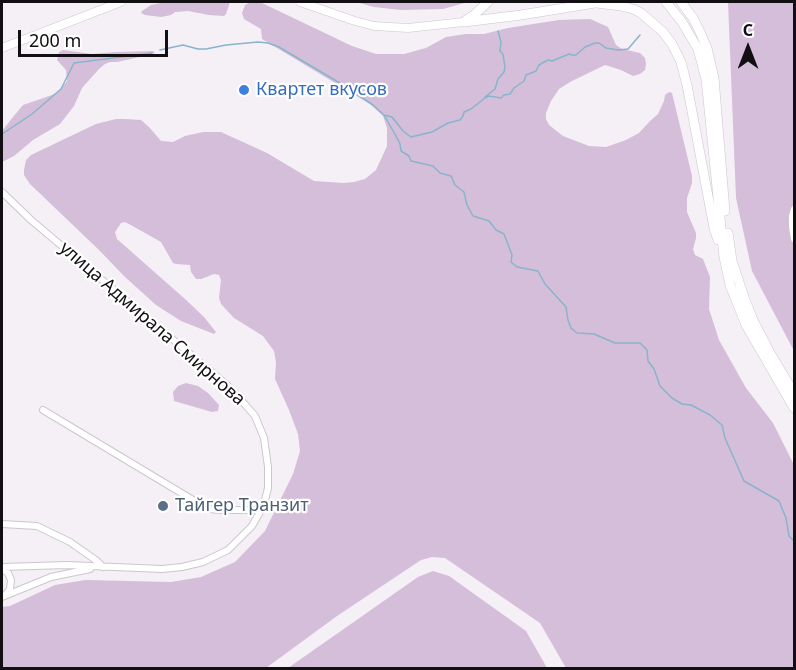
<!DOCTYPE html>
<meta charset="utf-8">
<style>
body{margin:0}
#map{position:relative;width:796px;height:670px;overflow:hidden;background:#f5eff6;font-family:"Noto Sans",sans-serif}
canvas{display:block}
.frame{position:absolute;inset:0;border:3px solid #110f11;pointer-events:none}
.north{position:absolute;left:718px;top:18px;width:60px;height:60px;-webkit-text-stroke:4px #fff;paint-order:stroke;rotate:0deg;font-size:16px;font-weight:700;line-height:24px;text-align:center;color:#110f11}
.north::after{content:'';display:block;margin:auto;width:21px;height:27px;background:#110f11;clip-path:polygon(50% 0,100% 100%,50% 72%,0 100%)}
.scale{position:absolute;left:18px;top:30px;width:150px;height:27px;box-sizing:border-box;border:3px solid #110f11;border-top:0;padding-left:8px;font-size:18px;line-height:21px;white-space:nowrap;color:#110f11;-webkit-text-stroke:4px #fff;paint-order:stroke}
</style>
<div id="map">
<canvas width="796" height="670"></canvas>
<div class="frame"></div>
<div class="north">С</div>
<div class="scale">200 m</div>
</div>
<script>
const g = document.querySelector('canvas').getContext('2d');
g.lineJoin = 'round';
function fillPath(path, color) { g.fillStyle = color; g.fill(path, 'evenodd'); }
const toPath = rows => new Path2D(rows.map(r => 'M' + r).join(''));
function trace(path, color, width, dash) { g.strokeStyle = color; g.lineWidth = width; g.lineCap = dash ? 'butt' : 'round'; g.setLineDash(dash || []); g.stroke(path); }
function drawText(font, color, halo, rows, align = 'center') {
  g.font = font + ' "Noto Sans",sans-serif'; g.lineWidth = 4.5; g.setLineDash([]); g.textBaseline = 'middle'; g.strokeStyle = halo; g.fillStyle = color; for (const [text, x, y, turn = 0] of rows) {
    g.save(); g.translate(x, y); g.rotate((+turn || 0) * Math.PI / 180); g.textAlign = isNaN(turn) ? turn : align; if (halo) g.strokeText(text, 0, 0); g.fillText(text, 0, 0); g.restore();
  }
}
fillPath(toPath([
 [166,2,230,2,226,14,224,16,209,15,188,11,175,12,171,15,161,17,145,15,141,13,142,11,151,5],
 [251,2,262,3,352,46,376,54,404,54,426,48,446,37,466,34,484,34,508,28,559,20,590,19,608,27,616,45,622,49,640,53,645,58,646,64,645,70,640,74,633,76,621,70,605,65,570,82,559,89,551,101,546,113,546,119,549,125,563,136,589,146,606,147,626,140,639,133,650,121,658,114,664,101,665,95,669,92,672,93,692,176,692,183,687,198,687,212,696,233,696,238,693,249,695,255,703,259,710,277,709,309,719,340,746,388,773,423,794,465,794,668,566,668,540,623,445,558,432,557,421,560,337,616,266,668,2,668,2,607,10,606,55,585,85,580,171,582,201,577,235,562,265,531,293,474,300,451,298,434,289,410,275,379,276,362,274,351,263,336,234,318,221,304,219,298,221,280,219,275,214,274,201,279,196,279,191,272,190,265,176,264,173,263,161,242,129,224,125,222,121,223,115,232,117,239,185,299,204,317,216,332,214,334,181,321,156,305,125,277,99,250,30,184,24,175,24,170,26,160,31,155,96,124,116,119,125,119,141,120,149,127,161,141,173,142,185,136,203,132,221,132,267,153,314,181,344,183,354,182,365,179,376,170,387,146,387,128,383,116,370,104,262,39,261,29,244,19,242,13,245,5],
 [356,2,468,2,443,9,401,10,374,7],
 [728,2,794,2,794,351,752,271,736,198],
 [63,50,92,54,116,52,153,51,155,53,149,55,117,62,110,62,105,64,99,69,82,88,74,106,60,124,33,140,14,156,2,162,2,131,13,117,23,105,52,95,59,91,67,81,66,70,57,60,59,52],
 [186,383,198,386,208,393,219,405,218,411,212,412,174,401,173,392,178,386],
 [433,571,449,576,526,631,547,668,288,668,418,577]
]), '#d5bed9');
trace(toPath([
 [160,50,183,45,198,49,206,49,226,45,258,42,268,43,279,47,338,82,373,105,384,115,392,117,403,131,411,137,432,132,448,123,460,120,463,116,464,112,471,109,485,98,489,96,501,98,504,95,510,94,514,88,524,81,526,75,536,71,539,65,544,62,548,60,552,61,569,54,572,55,576,55,585,47,595,43,599,43,606,48,618,50,628,49,640,35],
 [485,97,495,89,498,79,504,72,505,67,503,54,500,51,501,42,498,31],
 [384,115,396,136,400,144,401,151,409,156,411,161,433,166,440,173,451,176,455,185,464,192,467,205,473,216,489,221,496,230,504,234,512,255,511,262,517,267,538,271,545,284,566,307,568,320,571,328,577,333,594,334,615,343,640,343,647,350,648,361,654,369,660,386,672,398,682,404,691,405,710,415,722,425,725,438,744,481,779,501,786,518,789,536,794,541],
 [2,134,32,114,61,89,74,63,152,53]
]), '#89b4cc', 1.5);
const minor = toPath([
 [2,192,31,220,227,385,235,393,255,416,264,438,268,467,268,488,265,500,261,510,252,526,228,550,203,562,182,567,162,569,67,565,2,567],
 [794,209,792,216,792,226,794,239],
 [43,410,203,506,210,509,219,510,261,510],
 [2,524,37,526,70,542,97,561,103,567],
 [2,569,8,573,11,580,10,589,6,594],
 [2,597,51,577,90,569]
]);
const major = toPath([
 [300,2,355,21,374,26,408,28,464,22],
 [2,48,121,2]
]);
const highway = toPath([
 [666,2,682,22,698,49,706,79,724,257,730,285,746,325,794,408],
 [681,2,693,18,700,32,707,48,714,78,725,211],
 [597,3,621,6,633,9,641,13,663,32,672,44,681,62,687,85,714,228,718,240],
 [466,20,474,15,488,2],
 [464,22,521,15,601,2],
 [728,233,732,261,745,300,753,320,770,353,794,393]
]);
trace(minor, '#ccc7cd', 8);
trace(major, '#ccc7cd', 9);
trace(highway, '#ccc7cd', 10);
trace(minor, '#fff', 6);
trace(major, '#fff', 8);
trace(highway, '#fff', 9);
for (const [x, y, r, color] of [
 [244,90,6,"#3f7fe0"],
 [163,506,6,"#5c6f8a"]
]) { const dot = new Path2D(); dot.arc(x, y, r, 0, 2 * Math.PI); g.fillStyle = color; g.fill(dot); trace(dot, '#fff', 2); }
drawText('18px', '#366cbe', '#fff', [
 ["Квартет вкусов",256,90]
], 'left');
drawText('18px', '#110f11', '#fff', [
 ["улица Адмирала Смирнова",152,324,41]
]);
drawText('18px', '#4e5e75', '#fff', [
 ["Тайгер Транзит",175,506]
], 'left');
</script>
